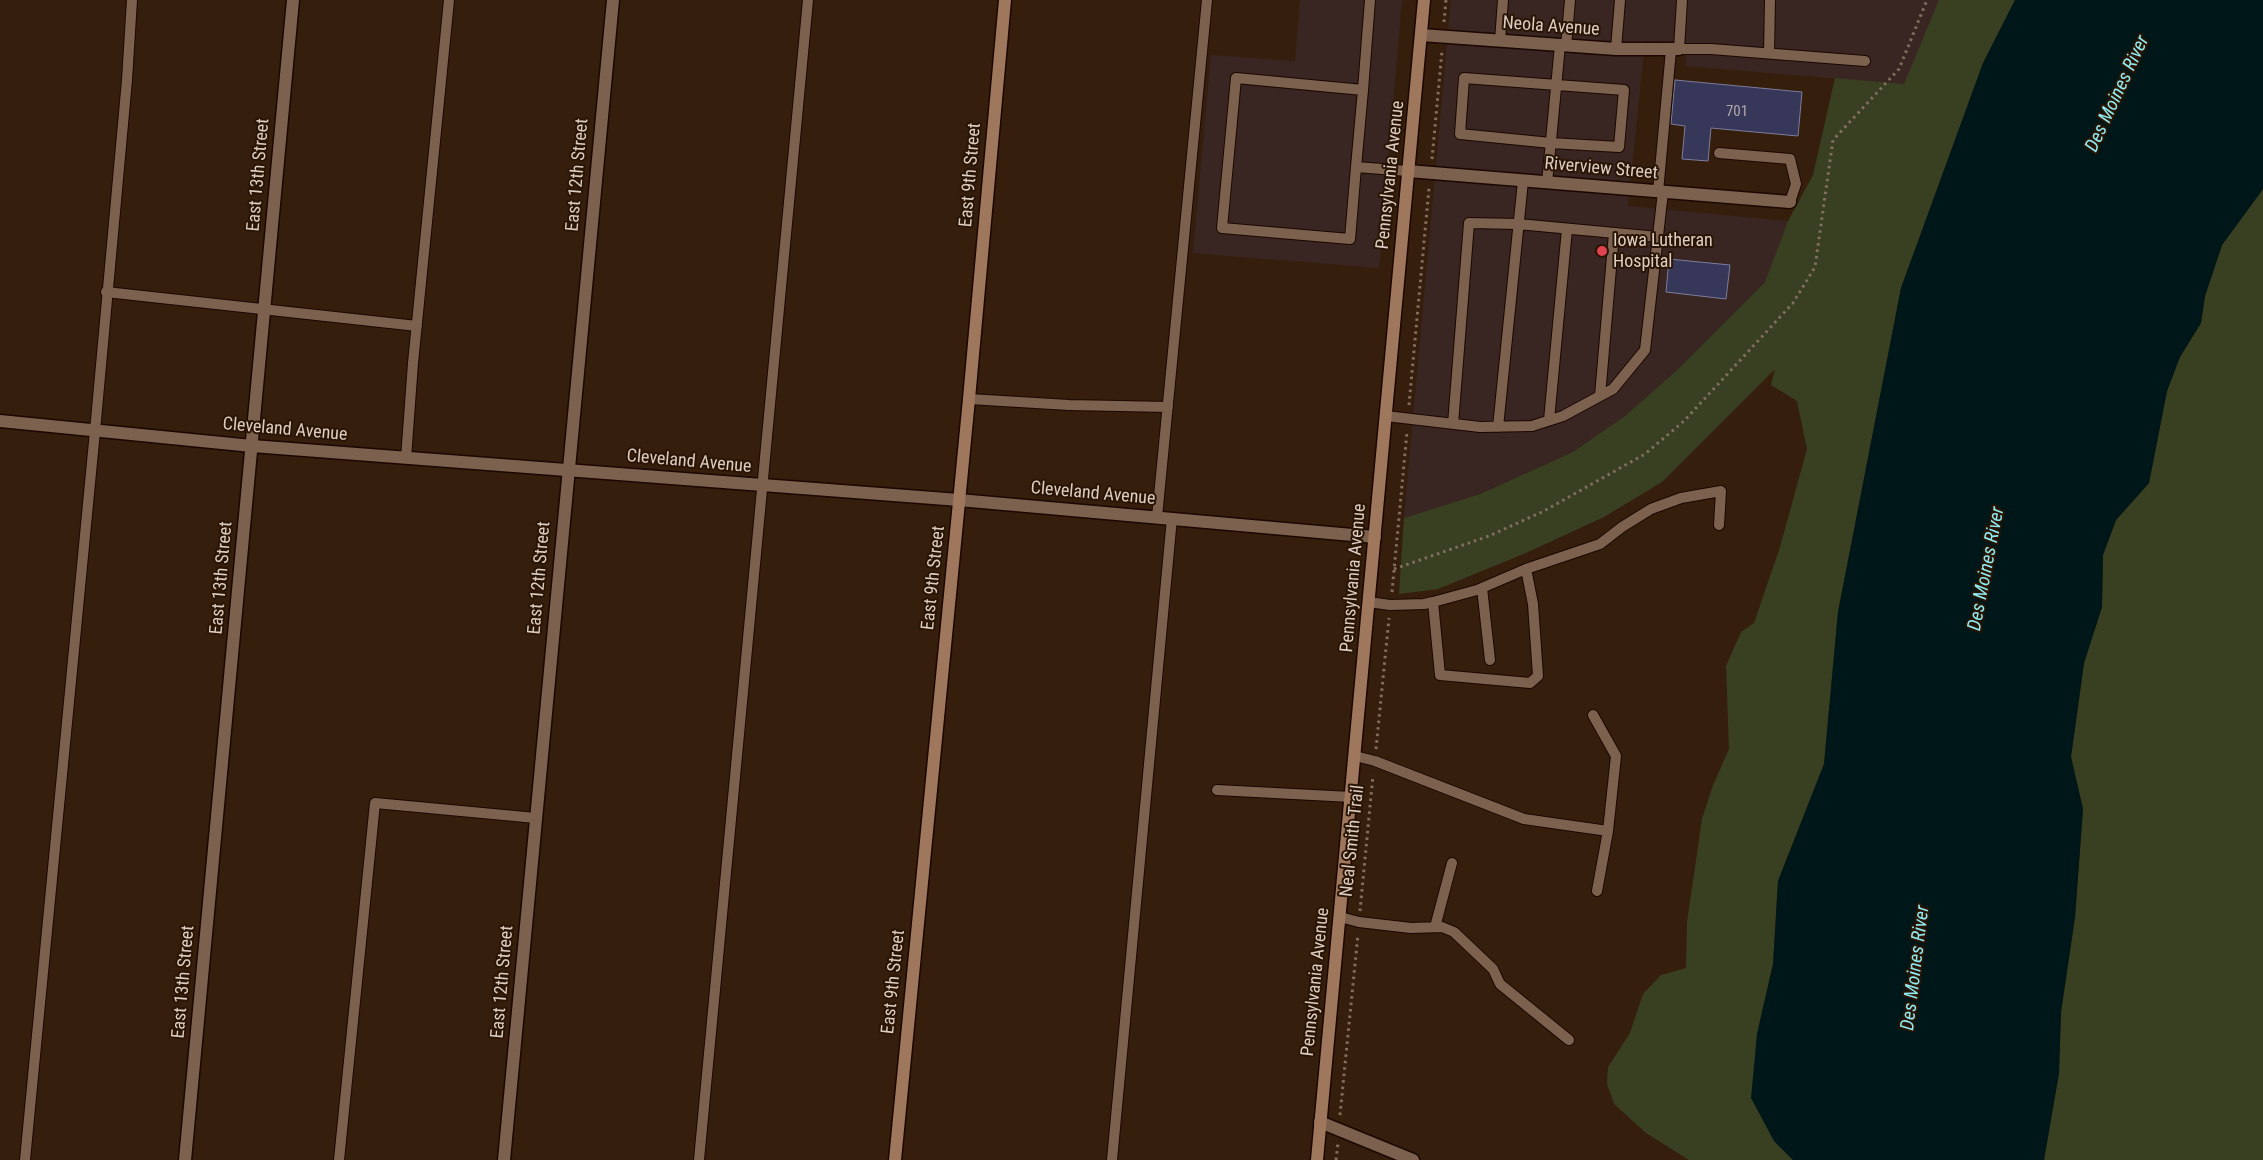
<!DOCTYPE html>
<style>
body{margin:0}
canvas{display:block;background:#351e0c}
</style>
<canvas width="2263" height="1160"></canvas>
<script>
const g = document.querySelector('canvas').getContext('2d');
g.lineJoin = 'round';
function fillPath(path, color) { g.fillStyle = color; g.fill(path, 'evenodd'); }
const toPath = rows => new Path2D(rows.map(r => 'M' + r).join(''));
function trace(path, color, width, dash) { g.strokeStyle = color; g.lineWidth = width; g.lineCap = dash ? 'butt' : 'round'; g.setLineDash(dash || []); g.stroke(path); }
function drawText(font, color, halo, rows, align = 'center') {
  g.font = font + ' "Roboto Condensed",sans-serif'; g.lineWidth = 4; g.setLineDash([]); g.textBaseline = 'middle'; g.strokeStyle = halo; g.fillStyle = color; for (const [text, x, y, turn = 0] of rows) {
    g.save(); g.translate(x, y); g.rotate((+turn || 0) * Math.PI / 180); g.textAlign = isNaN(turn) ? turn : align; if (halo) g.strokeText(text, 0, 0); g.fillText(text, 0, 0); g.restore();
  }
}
fillPath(toPath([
 [1300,0,1402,0,1379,268,1193,253,1211,55,1295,61],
 [1451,0,2015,0,1983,63,1973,90,1686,66,1687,44,1645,41,1628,206,1788,221,1765,282,1676,371,1625,416,1573,452,1480,494,1404,518]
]), '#392622');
fillPath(toPath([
 [1939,0,2015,0,1983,63,1901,288,1838,612,1824,764,1778,881,1773,964,1757,1034,1774,1141,1793,1160,1689,1160,1646,1133,1614,1104,1607,1084,1608,1067,1630,1033,1643,994,1661,975,1686,968,1687,922,1702,819,1713,785,1729,749,1726,666,1741,632,1754,623,1780,547,1807,449,1797,401,1771,385,1775,369,1662,482,1604,517,1526,553,1438,589,1399,594,1404,518,1480,494,1573,452,1625,416,1676,371,1765,282,1788,221,1813,175,1835,78,1904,84],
 [2263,189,2263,1160,2044,1160,2059,1073,2061,1012,2075,917,2083,809,2071,757,2084,663,2102,607,2103,555,2116,520,2149,483,2167,391,2180,357,2201,323,2205,296,2222,245]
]), '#393f21');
fillPath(toPath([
 [2015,0,2263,0,2263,189,2222,245,2205,296,2201,323,2180,357,2167,391,2149,483,2116,520,2103,555,2102,607,2084,663,2071,757,2083,809,2075,917,2061,1012,2059,1073,2044,1160,1793,1160,1774,1141,1751,1098,1757,1034,1773,964,1778,881,1824,764,1838,612,1901,288,1983,63]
]), '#001719');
const building = toPath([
 [1675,80,1802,92,1798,136,1711,128,1708,161,1682,159,1685,126,1671,124,1675,80],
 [1669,259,1730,265,1726,299,1666,292,1669,259]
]);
fillPath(building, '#363759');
trace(building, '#7b7d9b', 1);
const lane = toPath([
 [1682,0,1679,49,1711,49,1865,61],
 [1500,41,1503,0],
 [1566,46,1570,0],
 [1616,49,1620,0],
 [1769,53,1770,0],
 [1464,78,1624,90,1619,147,1551,143,1460,134,1464,78],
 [1363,90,1370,0],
 [1719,153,1790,159,1796,184,1790,202],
 [1356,167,1363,90,1236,78,1222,228,1350,239,1356,167,1408,171],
 [1547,183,1560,45],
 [1658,192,1671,50],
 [106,292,417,326],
 [1600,396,1614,233],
 [969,399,1069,405,1168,407],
 [1386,416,1480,427,1532,426,1563,416,1613,389,1645,350,1663,192],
 [1549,420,1567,229],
 [1453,424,1469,223,1518,224,1658,237],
 [1498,427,1523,181],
 [406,458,413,363,449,0],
 [1157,517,1207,0],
 [1526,569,1600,544,1622,527,1651,509,1681,498,1721,491,1719,525],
 [1482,588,1490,660],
 [1369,602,1390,605,1424,604,1433,602,1477,590,1526,569,1533,604,1538,676,1530,683,1440,675,1433,602],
 [1355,756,1375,761,1524,819,1608,831,1616,756,1593,715],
 [1217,790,1351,797],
 [1597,891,1608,831],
 [1340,917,1359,922,1411,928,1442,927,1454,932,1493,969,1500,984,1569,1040],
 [1435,927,1452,863],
 [25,1160,95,431,127,80,132,0],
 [339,1160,375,803,536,818],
 [699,1160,808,0],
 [1112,1160,1172,518]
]);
const street = toPath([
 [1421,35,1616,49,1679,49],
 [1408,171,1790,202],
 [0,421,252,446,959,500,1375,537],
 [1320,1122,1413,1160],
 [185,1160,293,0],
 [504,1160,613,0]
]);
const secondary = toPath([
 [895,1160,969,399,1005,0],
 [1317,1160,1424,0]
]);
trace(lane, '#1b0700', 12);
trace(street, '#1b0700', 15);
trace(secondary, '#1b0700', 15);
trace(toPath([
 [1444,22,1446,0],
 [1432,159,1442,51],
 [1409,405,1429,188],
 [1394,569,1489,536,1544,511,1645,454,1684,421,1793,303,1815,267,1833,140,1899,69,1927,0],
 [1392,592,1407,432],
 [1376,749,1389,618],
 [1360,911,1373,775],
 [1340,1115,1358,934],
 [1336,1160,1338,1143]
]), '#826f60', 3, [2.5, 4]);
trace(lane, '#7c614e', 10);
trace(street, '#7c614e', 12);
trace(secondary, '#9f775c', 12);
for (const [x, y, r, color] of [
 [1602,251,6,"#e0444e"]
]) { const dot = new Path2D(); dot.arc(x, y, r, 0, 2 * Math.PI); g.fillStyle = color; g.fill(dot); trace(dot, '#2a1404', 2); }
drawText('15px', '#b3a8a8', null, [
 ["701",1737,112]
]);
drawText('18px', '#ddcec3', '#2a1404', [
 ["Neola Avenue",1551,27,4],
 ["Riverview Street",1601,169,5],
 ["East 13th Street",259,175,-85],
 ["East 12th Street",578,175,-85],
 ["East 9th Street",971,175,-85],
 ["Pennsylvania Avenue",1391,175,-84],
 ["Cleveland Avenue",285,430,5],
 ["Cleveland Avenue",689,462,5],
 ["Cleveland Avenue",1093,494,5],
 ["East 13th Street",222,578,-85],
 ["East 12th Street",540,578,-85],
 ["East 9th Street",934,578,-84],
 ["Pennsylvania Avenue",1354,578,-85],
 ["Neal Smith Trail",1353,841,-84],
 ["East 13th Street",184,982,-85],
 ["East 12th Street",503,982,-85],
 ["East 9th Street",894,982,-84],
 ["Pennsylvania Avenue",1316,982,-84]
]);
drawText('18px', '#ddcec3', '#2a1404', [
 ["Iowa Lutheran",1613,241],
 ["Hospital",1613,262]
], 'left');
drawText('italic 19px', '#8eecf2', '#2a1404', [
 ["Des Moines River",2118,94,-65],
 ["Des Moines River",1987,569,-79],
 ["Des Moines River",1916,968,-83]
]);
</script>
